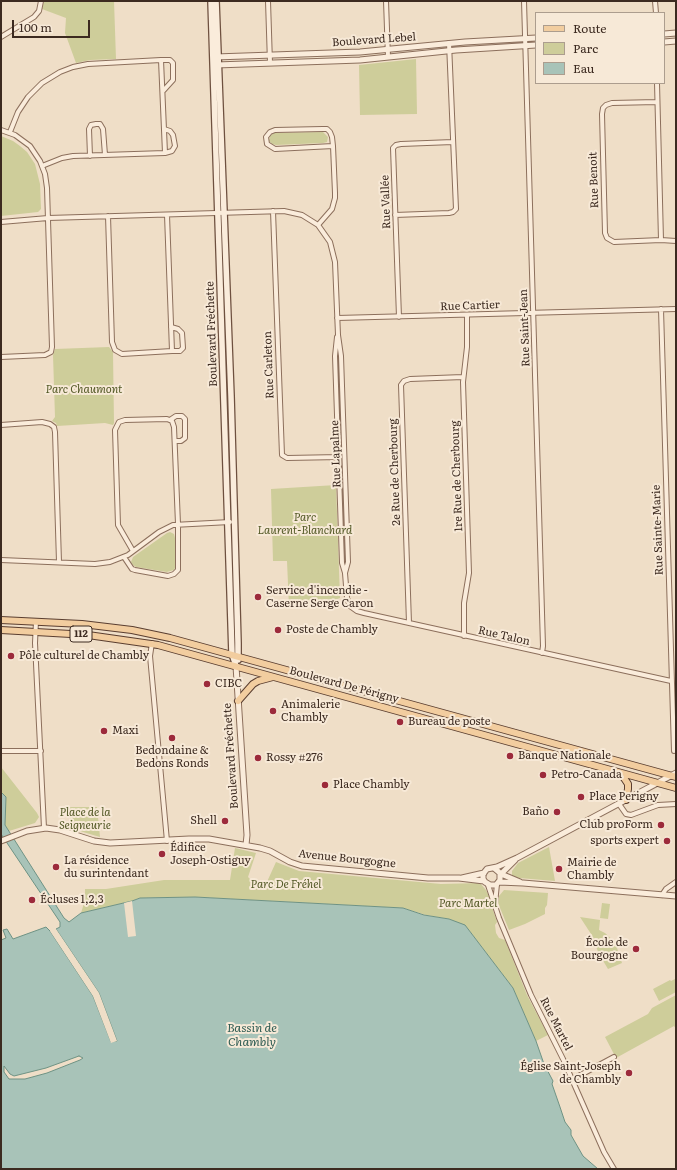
<!DOCTYPE html>
<meta charset="utf-8">
<style>
body{margin:0}
#map{position:relative;width:677px;height:1170px;overflow:hidden;background:#efdec7;font-family:Literata,serif}
canvas{display:block}
.frame{position:absolute;inset:0;border:2px solid #3c2a20;pointer-events:none}
.legend{position:absolute;left:535px;top:12px;width:130px;height:72px;box-sizing:border-box;background:#f7e9d7;border:1px solid #ac9d8e;margin:0;padding:5px 7px;list-style:none;font-size:12px;color:#3c2a20}
.legend li{display:flex;align-items:center;gap:8px;height:20px}
.legend b{width:20px;border:1px solid #ac9d8e}
.scale{position:absolute;left:12px;top:20px;width:78px;height:18px;box-sizing:border-box;border:2px solid #3c2a20;border-top:0;padding-left:5px;font-size:12px;line-height:14px;white-space:nowrap;color:#3c2a20;-webkit-text-stroke:3px #f7e9d7;paint-order:stroke}
</style>
<div id="map">
<canvas width="677" height="1170"></canvas>
<div class="frame"></div>
<ul class="legend">
<li><b style="height:5px;background:#f2cd9f"></b>Route</li>
<li><b style="height:11px;background:#cecd9a"></b>Parc</li>
<li><b style="height:11px;background:#a8c3b8"></b>Eau</li>
</ul>
<div class="scale">100 m</div>
</div>
<script>
const g = document.querySelector('canvas').getContext('2d');
g.lineJoin = 'round';
function fillPath(path, color) { g.fillStyle = color; g.fill(path, 'evenodd'); }
const toPath = rows => new Path2D(rows.map(r => 'M' + r).join(''));
function trace(path, color, width, dash) { g.strokeStyle = color; g.lineWidth = width; g.lineCap = dash ? 'butt' : 'round'; g.setLineDash(dash || []); g.stroke(path); }
function drawText(font, color, halo, rows, align = 'center') {
  g.font = font + ' Literata,serif'; g.lineWidth = 4; g.setLineDash([]); g.textBaseline = 'middle'; g.strokeStyle = halo; g.fillStyle = color; for (const [text, x, y, turn = 0] of rows) {
    g.save(); g.translate(x, y); g.rotate((+turn || 0) * Math.PI / 180); g.textAlign = isNaN(turn) ? turn : align; if (halo) g.strokeText(text, 0, 0); g.fillText(text, 0, 0); g.restore();
  }
}
fillPath(toPath([
 [44,1,114,1,116,59,90,60,76,63,65,33,66,18,42,9],
 [416,59,417,114,360,115,359,65],
 [323,132,328,137,327,142,323,143,276,145,272,144,269,141,270,136,274,133],
 [1,136,13,141,20,146,27,152,35,164,40,184,41,209,38,212,1,216],
 [109,347,113,352,114,423,113,425,105,423,57,426,56,423,52,421,55,417,53,355,55,349],
 [336,485,340,598,318,606,289,607,287,561,273,561,271,489],
 [170,532,174,534,175,538,176,566,174,570,167,572,136,567,133,565,131,562,133,557,167,533],
 [1,767,37,813,39,817,35,823,9,831,5,825,6,797,1,792],
 [70,807,97,807,100,837,83,832,70,827],
 [549,847,555,881,519,878,512,876,512,871,518,863],
 [235,848,256,853,248,877,250,879,266,884,276,862,299,871,441,884,480,883,486,890,489,896,493,910,497,922,495,925,496,933,499,938,505,940,527,995,548,1035,536,1041,513,988,468,929,449,919,426,915,403,908,195,897,140,898,132,901,81,913,85,900,85,889,106,889,164,880,230,880],
 [504,890,548,893,547,905,545,908,545,914,525,924,509,930,498,903,499,896],
 [602,903,610,904,608,919,600,918],
 [580,917,600,920,599,930,605,933,615,942,622,963,608,969,599,954,591,934],
 [676,977,676,992,659,1001,653,989,670,980,671,981,675,979],
 [676,995,676,1029,674,1026,616,1058,605,1037,648,1014,652,1008]
]), '#cecd9a');
const water = toPath([
 [1,792,6,797,5,825,64,918,69,922,81,913,132,901,140,898,195,897,403,908,424,915,449,919,465,925,513,988,536,1041,544,1064,553,1081,552,1084,560,1107,565,1122,571,1130,571,1135,583,1156,598,1169,1,1169,1,940,6,938,3,930,7,929,13,939,46,927,50,931,93,996,111,1042,117,1041,99,993,56,929,60,927,60,922,1,834,1,792],
 [79,1056,83,1058,80,1060,47,1073,25,1079,9,1079,4,1072,4,1066,10,1074,14,1076,46,1068,79,1056]
]);
fillPath(water, '#a8c3b8');
trace(water, '#6e9284', 1);
fillPath(toPath([
 [132,901,136,936,128,937,124,903],
 [56,929,99,993,117,1041,111,1043,93,996,50,931,52,930,95,995,113,1040,114,1040,97,994,54,930]
]), '#efdec7');
const minor = toPath([
 [268,1,270,63],
 [386,1,388,57],
 [524,1,543,646,542,653],
 [655,1,656,13],
 [1,37,34,17,39,11,41,1],
 [161,60,170,60,173,63,173,80,163,91],
 [657,83,661,240],
 [657,102,612,103,606,105,603,108,602,114,605,233,607,238,614,242,661,240,676,241],
 [164,129,170,131,173,135,175,146,172,151,165,153],
 [1,130,15,135,30,146,40,161,45,174,47,188,52,347,51,352,45,355,1,357],
 [10,132,18,112,28,97,42,83,60,72,73,67,88,64,161,60,165,153,73,156,62,158,42,166],
 [90,156,89,129,91,125,96,124,100,124,103,129,105,155],
 [273,211,282,455,287,458,340,457],
 [395,215,449,213,453,212,456,209,449,43],
 [108,216,112,342,115,350,122,354,172,351,167,215],
 [1,222,48,218,284,211,302,215,318,225,330,242,335,262,338,335,341,356,348,562,345,573],
 [318,225,332,209,335,198,335,193,333,146,332,137,330,132,327,129,323,129,275,130,270,132,266,137,267,144,275,149,333,146],
 [661,309,674,751],
 [399,317,393,148,396,145,401,144,453,142],
 [337,318,676,309],
 [171,327,178,329,182,333,183,348,180,351,172,351],
 [337,337,335,356,342,563,345,573,347,598,350,606,357,611,364,613,671,681],
 [170,420,176,416,182,416,185,419,185,438,181,441,175,441],
 [1,425,42,422,50,424,54,427,55,432,59,562],
 [124,557,132,569,135,570,168,576,174,574,178,570,178,524,174,427,172,421,167,419,125,420,119,422,115,430,118,525,133,551],
 [1,560,95,564,110,562,128,555,159,532,173,525,230,522],
 [36,621,35,643,44,828],
 [409,623,401,385,404,381,410,379,463,377],
 [464,636,464,603,469,573,463,382,467,347,467,315],
 [152,643,150,656,167,841],
 [1,751,41,751],
 [619,804,626,814,631,815,658,805,676,804],
 [488,885,499,918,531,995,563,1059,604,1152,614,1169],
 [662,895,666,889,676,882],
 [495,904,497,884],
 [573,1079,614,1057]
]);
const tertiary = toPath([
 [664,34,676,33],
 [664,42,676,41],
 [215,57,360,52,465,42,536,38],
 [216,65,360,60,456,50,536,45],
 [236,666,247,835,246,845],
 [1,841,27,831,46,828,60,830,94,841,110,843,189,839,209,839,260,848,270,851,290,862,302,866,428,878,459,878,484,881],
 [494,868,500,873,500,880,496,885,490,885,485,882,483,879,483,874,487,869,497,867,517,858,676,773],
 [501,874,520,882],
 [501,874,515,860],
 [462,878,484,873],
 [499,882,523,883,676,896]
]);
const secondary = toPath([
 [211,1,232,654,236,666],
 [216,1,231,396,238,643,238,660]
]);
const primary = toPath([
 [1,620,82,624,132,630,170,638,676,777],
 [1,630,88,635,158,645,676,788],
 [238,701,253,684,258,681,273,677],
 [618,773,624,778,628,784,628,789,626,800]
]);
trace(minor, '#8c6f5c', 6);
trace(tertiary, '#8c6f5c', 7);
trace(secondary, '#6e503f', 8);
trace(primary, '#5a3e30', 8);
trace(minor, '#faecdb', 4);
trace(tertiary, '#faecdb', 5);
trace(secondary, '#faecdb', 5.5);
trace(primary, '#f2cd9f', 6);
for (const [x, y, r, color] of [
 [258,597,4,"#9c2a3b"],
 [278,630,4,"#9c2a3b"],
 [11,656,4,"#9c2a3b"],
 [207,684,4,"#9c2a3b"],
 [273,711,4,"#9c2a3b"],
 [400,722,4,"#9c2a3b"],
 [104,731,4,"#9c2a3b"],
 [172,738,4,"#9c2a3b"],
 [510,756,4,"#9c2a3b"],
 [258,758,4,"#9c2a3b"],
 [543,775,4,"#9c2a3b"],
 [325,785,4,"#9c2a3b"],
 [581,797,4,"#9c2a3b"],
 [557,812,4,"#9c2a3b"],
 [225,821,4,"#9c2a3b"],
 [661,825,4,"#9c2a3b"],
 [667,841,4,"#9c2a3b"],
 [162,854,4,"#9c2a3b"],
 [56,867,4,"#9c2a3b"],
 [559,869,4,"#9c2a3b"],
 [32,900,4,"#9c2a3b"],
 [636,949,4,"#9c2a3b"],
 [629,1073,4,"#9c2a3b"]
]) { const dot = new Path2D(); dot.arc(x, y, r, 0, 2 * Math.PI); g.fillStyle = color; g.fill(dot); trace(dot, '#f7e9d7', 1.5); }
for (const [x, y, w] of [
 [81,634,22]
]) { const box = new Path2D(); box.roundRect(x - w / 2, y - 8, w, 16, 3); g.fillStyle = '#f7e9d7'; g.fill(box); trace(box, '#3c2a20', 1); }
drawText('bold 10px', '#3c2a20', null, [
 ["112",81,634]
]);
drawText('11px', '#3c2a20', '#f7e9d7', [
 ["Boulevard Lebel",374,40,-4],
 ["Rue Benoit",594,180,-92],
 ["Rue Vallée",386,202,-92],
 ["Rue Cartier",470,306,-2],
 ["Rue Saint-Jean",525,328,-92],
 ["Boulevard Fréchette",212,334,-92],
 ["Rue Carleton",269,365,-92],
 ["Rue Lapalme",336,454,-92],
 ["2e Rue de Cherbourg",395,472,-92],
 ["1re Rue de Cherbourg",457,476,-92],
 ["Rue Sainte-Marie",658,530,-92],
 ["Rue Talon",504,636,13],
 ["Boulevard De Périgny",344,685,15],
 ["Boulevard Fréchette",231,756,-94],
 ["Avenue Bourgogne",347,859,6],
 ["Rue Martel",556,1024,63]
]);
drawText('italic 11px', '#535926', '#f7e9d7', [
 ["Parc Chaumont",84,390],
 ["Parc",305,518],
 ["Laurent-Blanchard",305,531],
 ["Place de la",85,813],
 ["Seigneurie",85,826],
 ["Parc De Fréhel",286,885],
 ["Parc Martel",468,904]
]);
drawText('11px', '#3c2a20', '#f7e9d7', [
 ["Service d'incendie -",266,591],
 ["Caserne Serge Caron",266,604],
 ["Poste de Chambly",286,630],
 ["Pôle culturel de Chambly",19,656],
 ["CIBC",215,684],
 ["Animalerie",281,705],
 ["Chambly",281,718],
 ["Bureau de poste",408,722],
 ["Maxi",112,731],
 ["Bedondaine &",172,751,"center"],
 ["Bedons Ronds",172,764,"center"],
 ["Banque Nationale",518,756],
 ["Rossy #276",266,758],
 ["Petro-Canada",551,775],
 ["Place Chambly",333,785],
 ["Place Perigny",589,797],
 ["Baño",549,812,"right"],
 ["Shell",217,821,"right"],
 ["Club proForm",653,825,"right"],
 ["sports expert",659,841,"right"],
 ["Édifice",170,848],
 ["Joseph-Ostiguy",170,861],
 ["La résidence",64,861],
 ["du surintendant",64,874],
 ["Mairie de",567,863],
 ["Chambly",567,876],
 ["Écluses 1,2,3",40,900],
 ["École de",628,943,"right"],
 ["Bourgogne",628,956,"right"],
 ["Église Saint-Joseph",621,1067,"right"],
 ["de Chambly",621,1080,"right"]
], 'left');
drawText('italic 12px', '#2f5c53', '#f7e9d7', [
 ["Bassin de",252,1028],
 ["Chambly",252,1042]
]);
</script>
